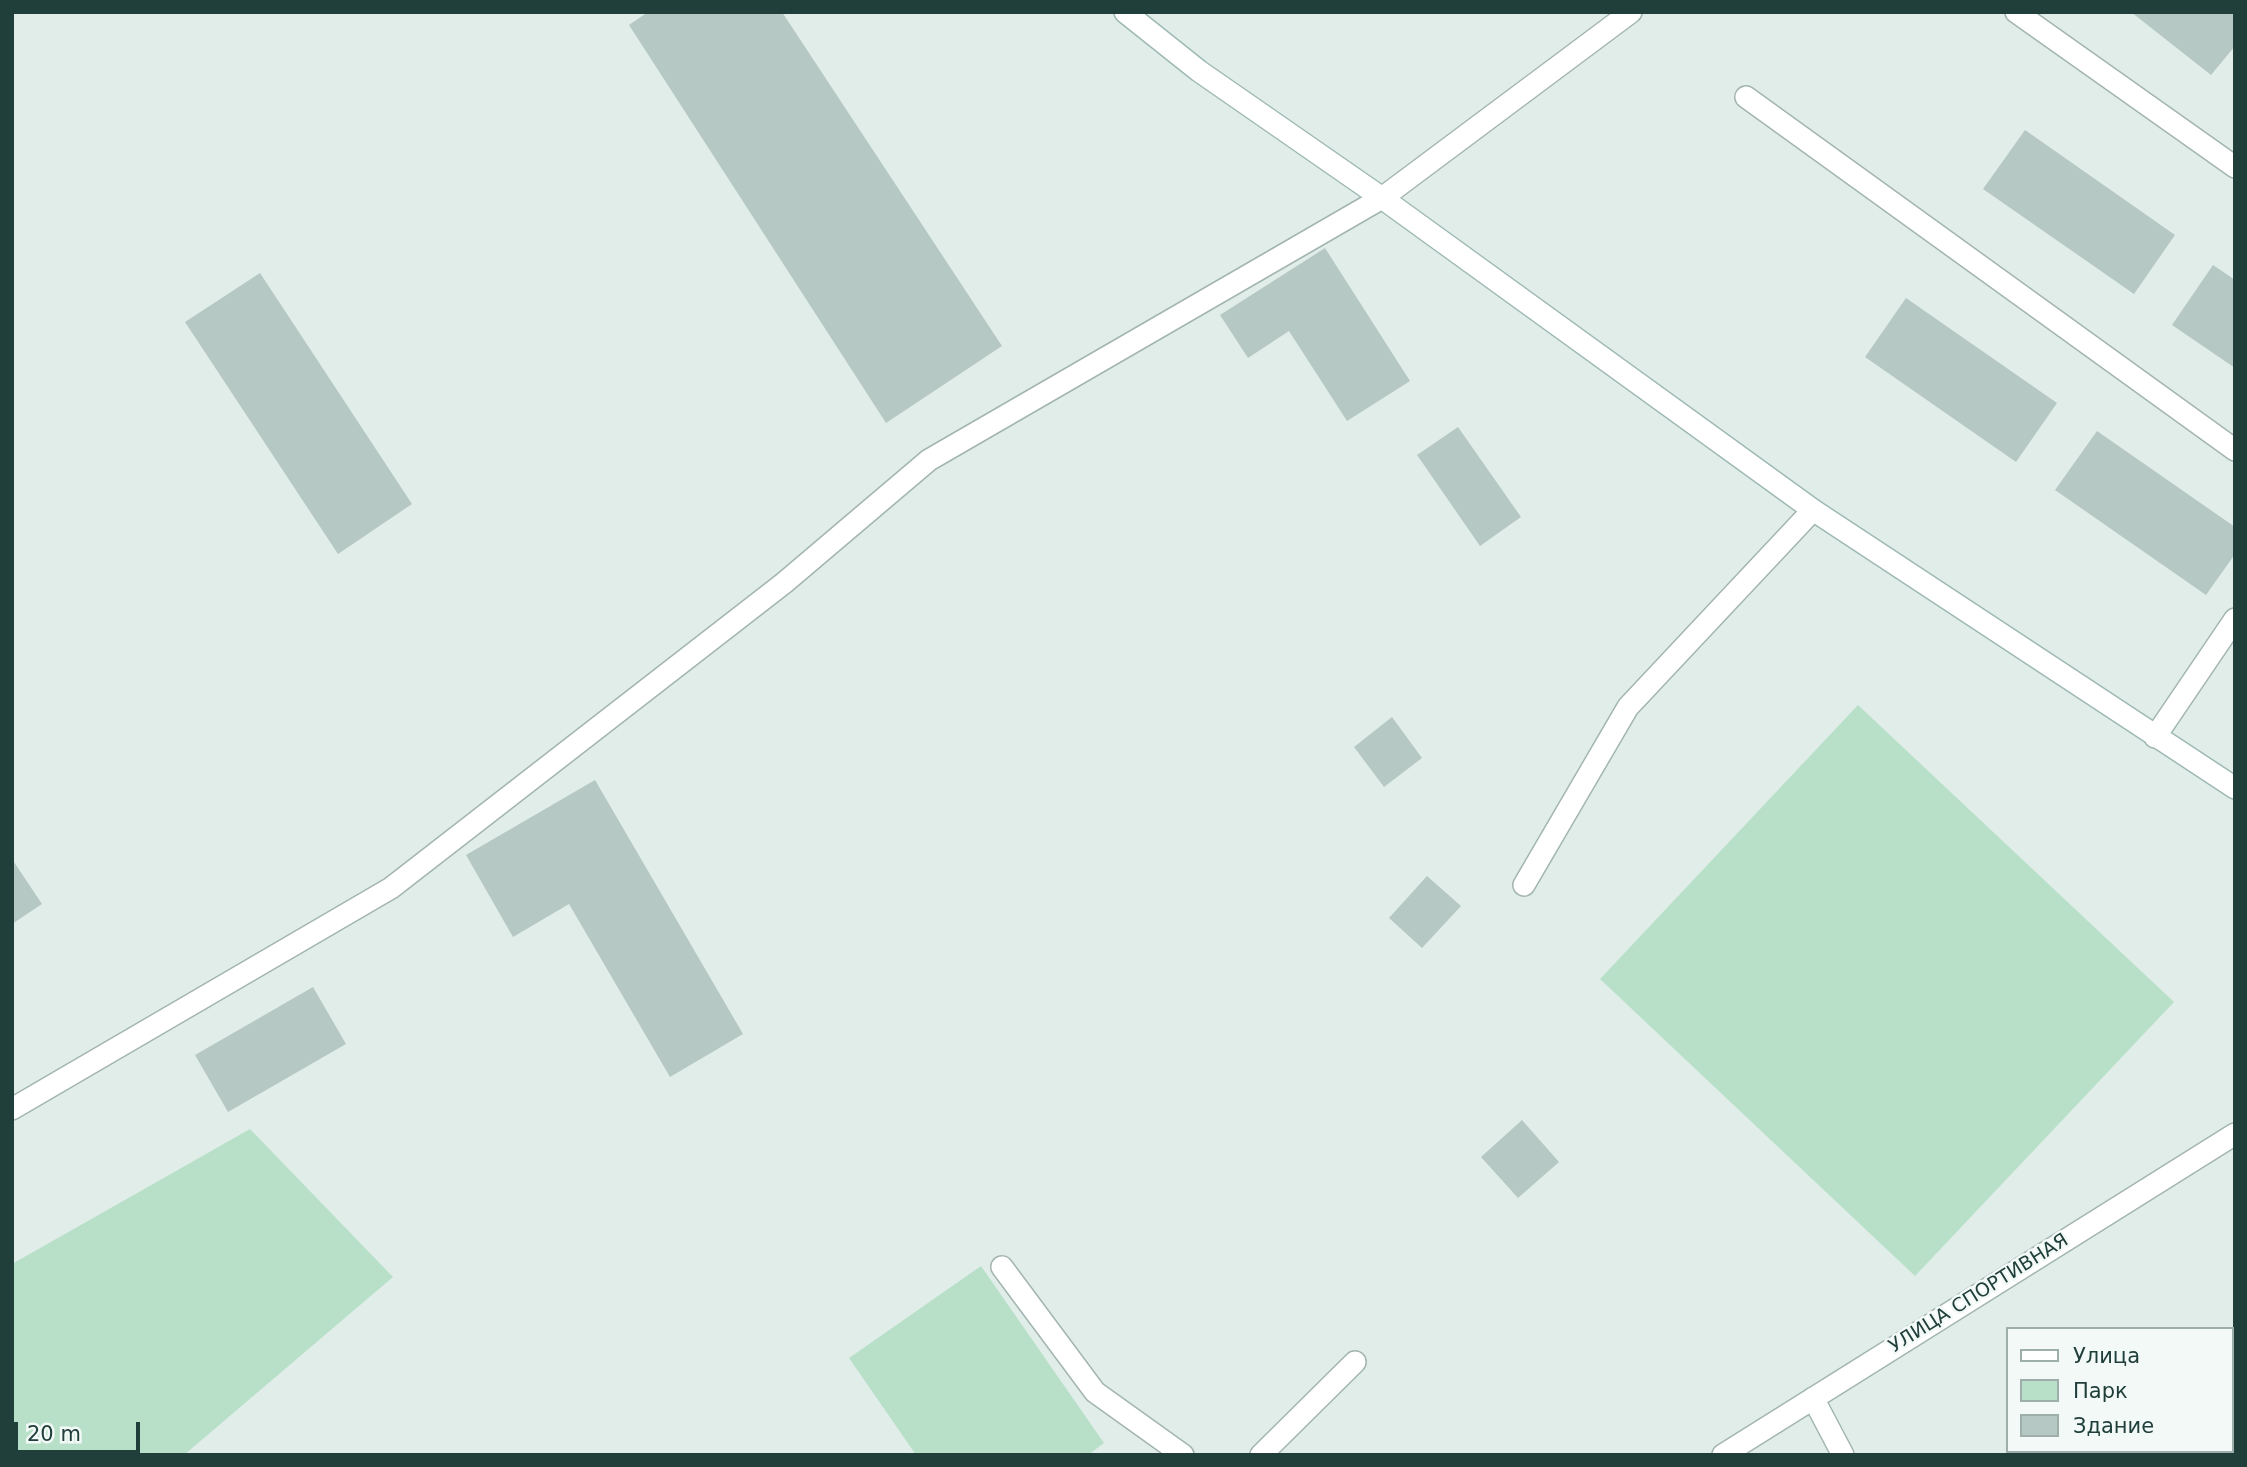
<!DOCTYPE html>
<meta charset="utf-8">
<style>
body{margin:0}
#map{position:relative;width:2247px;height:1467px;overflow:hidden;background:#e1ede9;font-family:"DejaVu Sans",sans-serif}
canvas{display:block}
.frame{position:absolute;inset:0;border:14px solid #203f3b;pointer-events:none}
.legend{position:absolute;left:2006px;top:1327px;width:228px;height:126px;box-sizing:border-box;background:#f2f9f6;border:2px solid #9eafab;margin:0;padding:9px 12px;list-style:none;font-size:21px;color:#203f3b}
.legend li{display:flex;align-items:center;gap:14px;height:35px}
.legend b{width:35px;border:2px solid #9eafab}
.scale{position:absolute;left:14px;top:1422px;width:126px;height:32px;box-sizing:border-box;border:4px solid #203f3b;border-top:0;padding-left:9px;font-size:21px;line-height:24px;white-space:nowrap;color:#203f3b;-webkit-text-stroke:5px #f2f9f6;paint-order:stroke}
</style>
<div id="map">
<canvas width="2247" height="1467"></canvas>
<div class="frame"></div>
<ul class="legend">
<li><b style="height:9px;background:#fff"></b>Улица</li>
<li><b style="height:19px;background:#b8e0c9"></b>Парк</li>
<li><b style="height:19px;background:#b6c8c3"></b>Здание</li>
</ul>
<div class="scale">20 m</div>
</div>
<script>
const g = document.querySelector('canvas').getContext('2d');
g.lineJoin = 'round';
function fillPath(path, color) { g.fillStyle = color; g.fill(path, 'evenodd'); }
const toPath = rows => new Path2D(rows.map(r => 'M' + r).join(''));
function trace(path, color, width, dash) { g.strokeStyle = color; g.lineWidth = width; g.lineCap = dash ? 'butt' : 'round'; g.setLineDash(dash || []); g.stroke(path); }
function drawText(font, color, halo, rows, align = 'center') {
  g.font = font + ' "DejaVu Sans",sans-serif'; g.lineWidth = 5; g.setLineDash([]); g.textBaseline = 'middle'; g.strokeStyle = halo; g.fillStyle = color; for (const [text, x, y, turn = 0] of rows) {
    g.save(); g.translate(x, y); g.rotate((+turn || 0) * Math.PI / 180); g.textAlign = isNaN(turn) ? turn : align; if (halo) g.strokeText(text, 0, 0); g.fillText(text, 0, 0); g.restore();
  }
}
fillPath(toPath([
 [1858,705,2174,1002,1915,1276,1600,979],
 [250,1129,393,1277,184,1455,12,1455,12,1264],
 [981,1266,1104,1443,1088,1455,916,1455,849,1358]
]), '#b8e0c9');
fillPath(toPath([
 [648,12,782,12,1002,346,886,423,629,25],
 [2131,12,2235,12,2235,46,2211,75],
 [2025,130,2175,235,2134,294,1983,189],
 [1325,248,1410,381,1347,421,1289,331,1248,358,1220,315],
 [2213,265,2235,280,2235,368,2172,325],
 [260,273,412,504,338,554,185,322],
 [1906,298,2057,403,2016,462,1865,357],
 [1458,427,1521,517,1480,546,1417,455],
 [2097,431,2235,527,2235,554,2206,595,2055,490],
 [1392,717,1422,758,1384,787,1354,747],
 [595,780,743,1034,670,1077,569,904,513,937,466,855],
 [12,859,42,904,12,924],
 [1427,876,1461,906,1422,948,1389,918],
 [313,987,346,1044,228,1112,195,1055],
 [1522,1120,1559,1162,1518,1198,1481,1157]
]), '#b6c8c3');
const lane = toPath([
 [2016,12,2235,167],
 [1746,97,2235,450],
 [2155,737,2235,619],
 [1524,885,1628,707,1813,510],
 [12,1109,391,888,784,583,929,460,1382,198,1631,12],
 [1002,1267,1095,1392,1183,1455],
 [1813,1398,1843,1455],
 [1261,1455,1355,1362],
 [1723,1455,2235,1134]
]);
const secondary = toPath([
 [1125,12,1199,71,1382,198,1813,510,2235,788]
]);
trace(lane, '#a3b5b1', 24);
trace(secondary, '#9eb9b4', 24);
trace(lane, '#fff', 21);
trace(secondary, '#fff', 21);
drawText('19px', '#203f3b', '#f2f9f6', [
 ["УЛИЦА СПОРТИВНАЯ",1979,1294,-32]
]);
</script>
